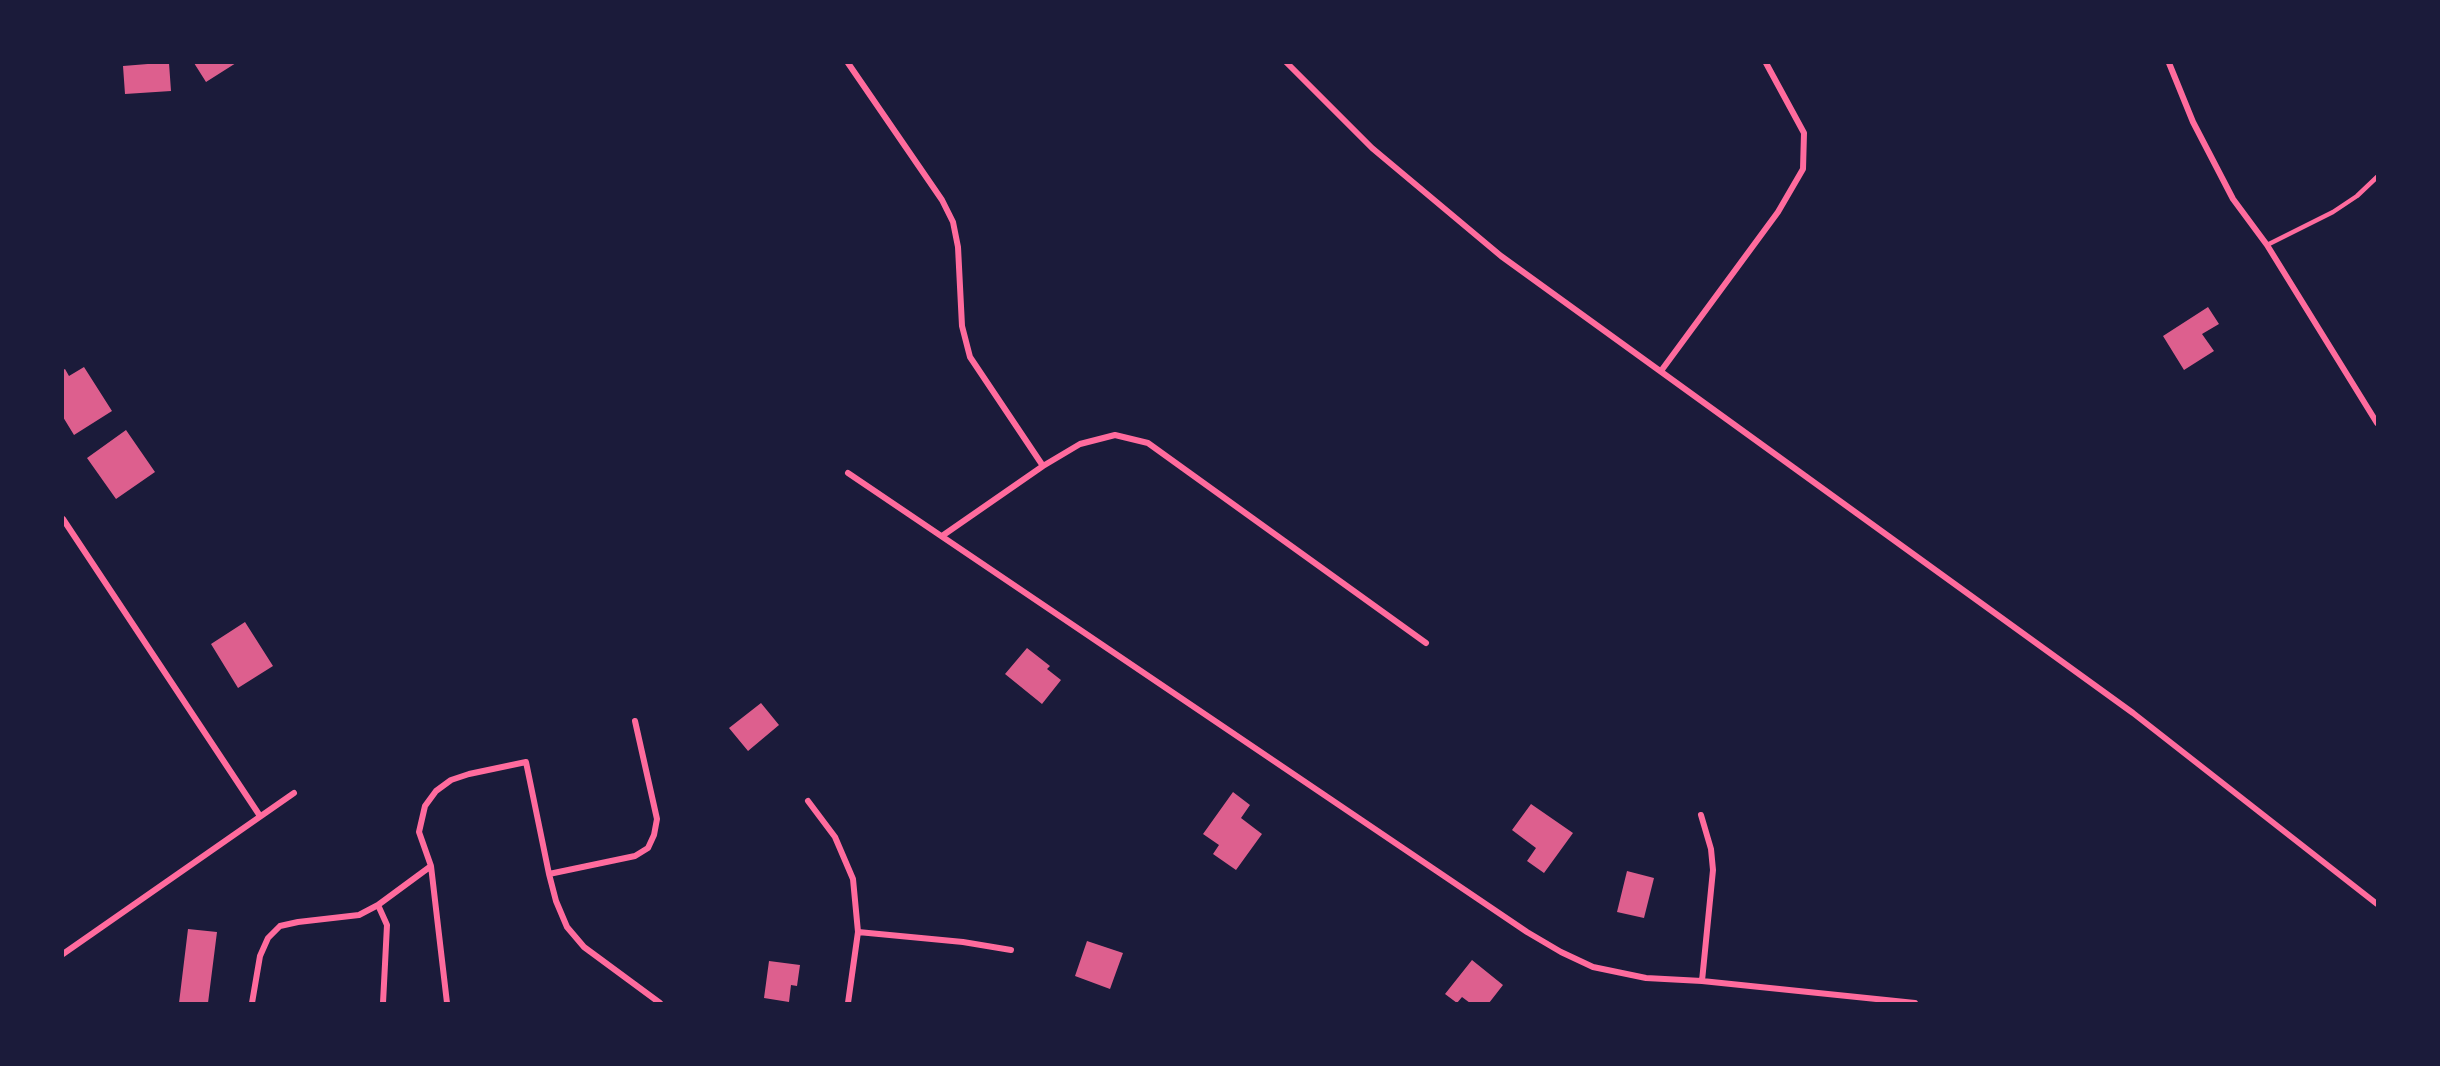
<!DOCTYPE html>
<style>
body{margin:0}
#map{position:relative;width:2440px;height:1066px;overflow:hidden;background:#1b1b3a;font-family:"PT Sans",sans-serif}
canvas{display:block}
.frame{position:absolute;inset:0;border:64px solid #1b1b3a;pointer-events:none}
</style>
<div id="map">
<canvas width="2440" height="1066"></canvas>
<div class="frame"></div>
</div>
<script>
const g = document.querySelector('canvas').getContext('2d');
g.lineJoin = 'round';
function fillPath(path, color) { g.fillStyle = color; g.fill(path, 'evenodd'); }
const toPath = rows => new Path2D(rows.map(r => 'M' + r).join(''));
function trace(path, color, width, dash) { g.strokeStyle = color; g.lineWidth = width; g.lineCap = dash ? 'butt' : 'round'; g.setLineDash(dash || []); g.stroke(path); }
fillPath(toPath([
 [160,63,169,63,171,91,125,94,123,66],
 [194,63,236,63,206,82],
 [2208,307,2219,324,2202,334,2214,351,2184,370,2163,336],
 [84,367,112,411,74,435,63,417,63,370,65,369,69,376],
 [126,430,155,472,116,499,87,458],
 [245,622,273,666,238,688,211,644],
 [1027,648,1050,666,1047,669,1061,680,1042,704,1005,674],
 [761,703,779,725,748,751,729,728],
 [1233,792,1250,805,1241,818,1262,834,1236,870,1213,854,1219,845,1203,834],
 [1531,804,1573,833,1544,873,1527,861,1536,848,1512,830],
 [1627,871,1654,878,1644,918,1617,912],
 [188,929,217,932,208,1003,179,1003],
 [1087,941,1123,953,1110,989,1075,976],
 [1472,960,1503,985,1489,1003,1470,1003,1462,997,1457,1003,1445,994],
 [769,961,800,965,797,986,791,985,789,1002,764,998]
]), '#dd5f8e');
trace(toPath([
 [2267,245,2333,212,2357,196,2377,177]
]), '#ff6b9d', 4.5);
trace(toPath([
 [848,63,942,200,953,222,958,247,962,326,970,357,1043,466],
 [1287,63,1372,148,1501,256,2133,713,2377,904],
 [2169,63,2193,122,2233,199,2267,245,2377,423],
 [1661,371,1778,212,1803,169,1804,133,1766,63],
 [848,473,1527,932,1561,952,1593,967,1646,978,1702,981,1915,1003],
 [63,519,260,816],
 [942,536,1043,466,1080,444,1115,435,1148,443,1426,643],
 [808,801,835,837,853,879,858,932,848,1003],
 [1701,815,1711,849,1713,870,1702,981],
 [431,866,447,1003],
 [549,874,635,856,648,848,654,835,657,819,635,721],
 [378,905,387,925,383,1003],
 [858,932,963,942,1011,950],
 [63,954,294,793],
 [252,1003,260,956,268,938,280,926,298,922,359,915,378,905,431,866,419,832,425,806,436,791,451,780,469,774,526,762,549,874,556,901,567,927,584,947,660,1003]
]), '#ff6b9d', 6);
</script>
